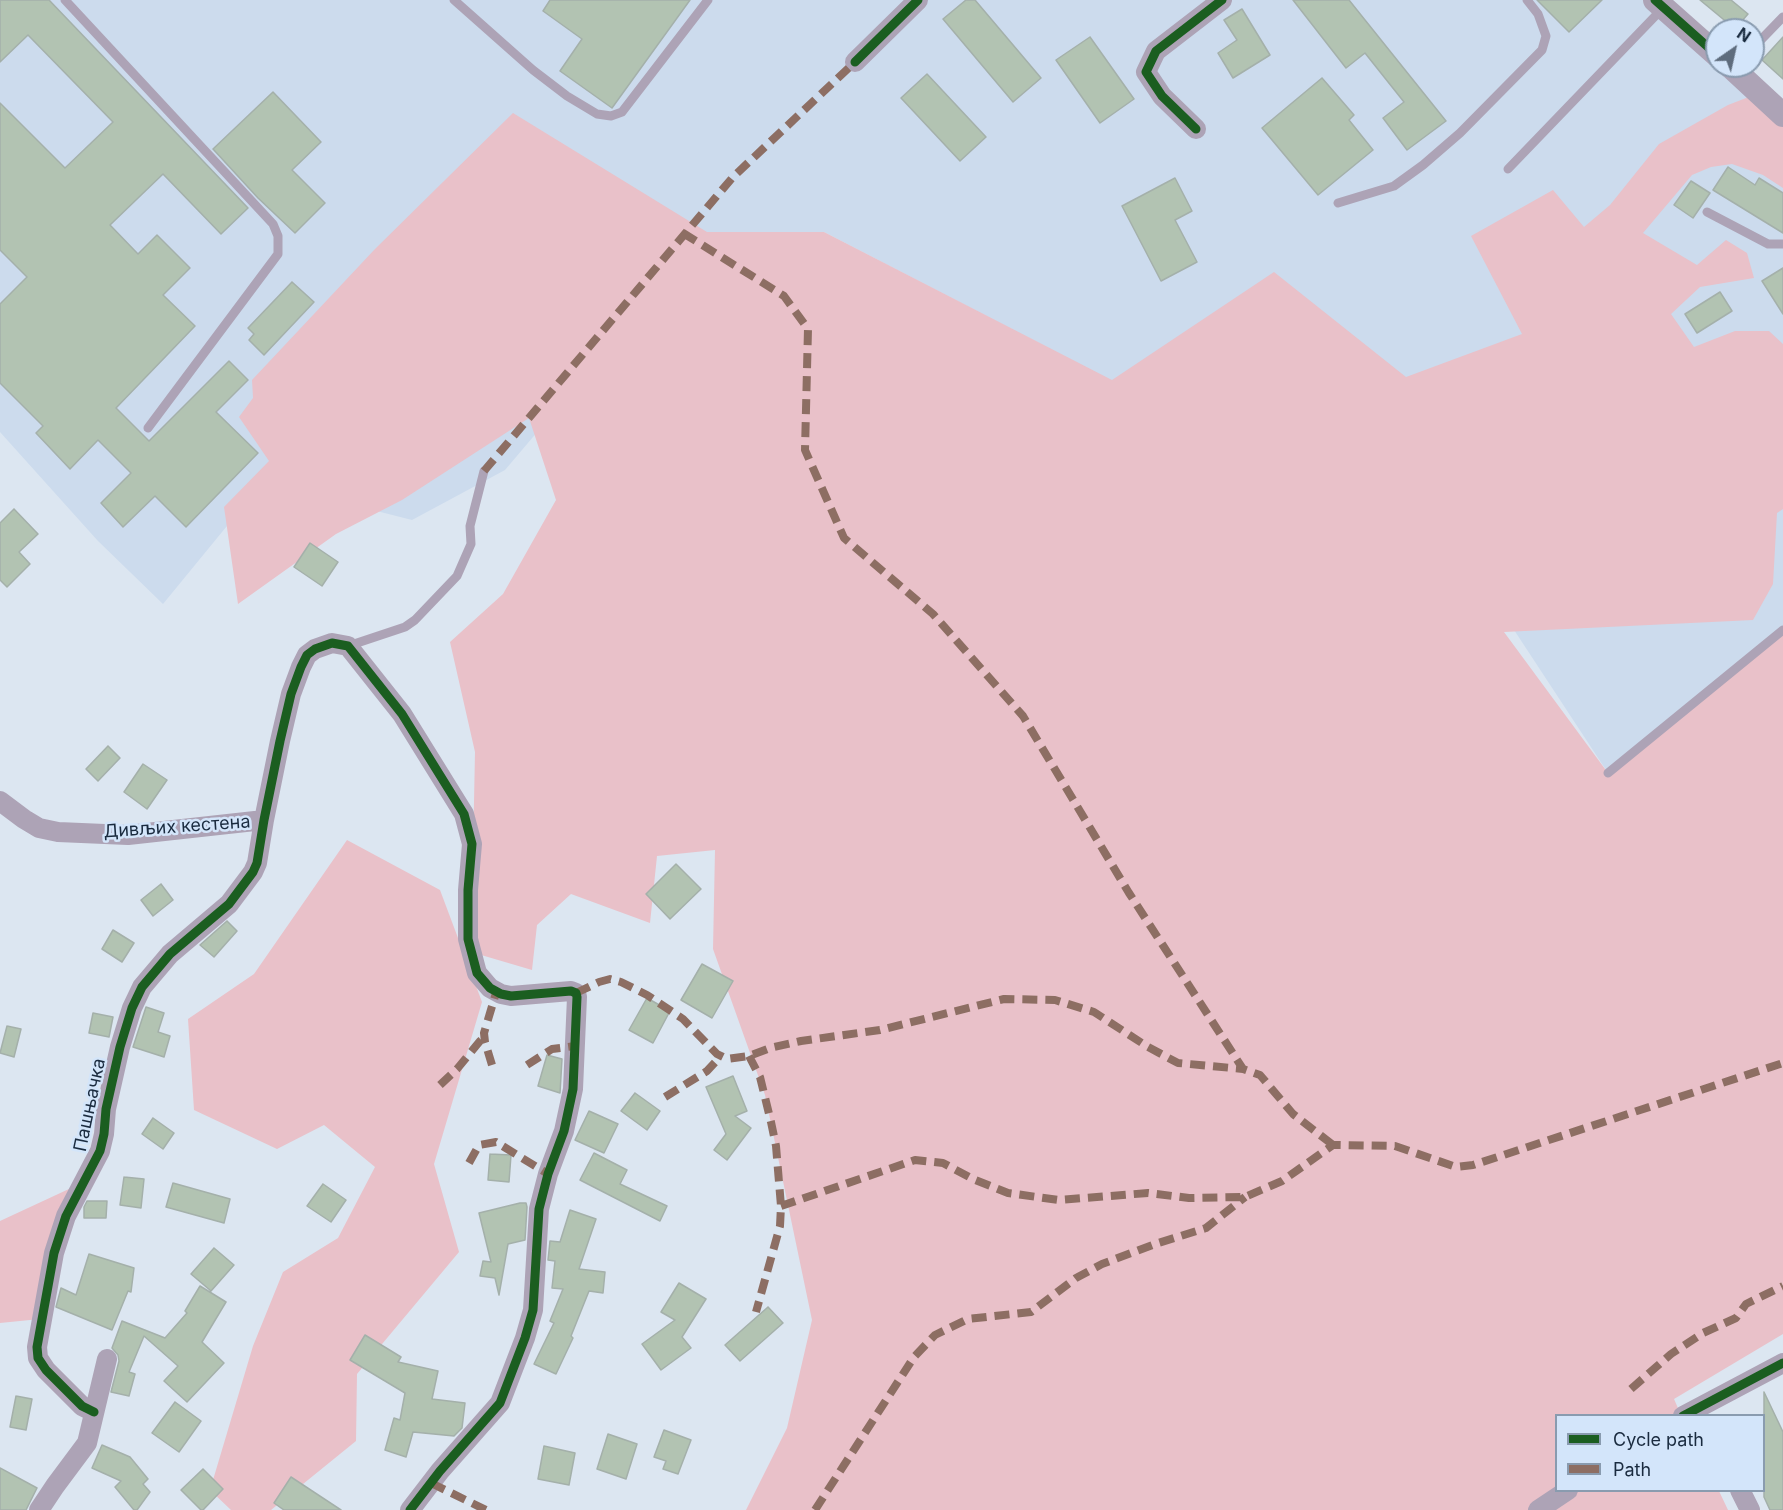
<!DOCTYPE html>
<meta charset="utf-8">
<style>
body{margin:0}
#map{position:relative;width:1783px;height:1510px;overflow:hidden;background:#dce6f1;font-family:Inter,sans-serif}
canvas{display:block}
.legend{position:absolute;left:1555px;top:1414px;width:210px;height:78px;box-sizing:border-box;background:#d3e5fa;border:2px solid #899baf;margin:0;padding:8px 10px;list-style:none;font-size:18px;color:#1a2b3f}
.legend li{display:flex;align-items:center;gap:12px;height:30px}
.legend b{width:30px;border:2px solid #899baf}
.north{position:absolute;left:1705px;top:18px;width:60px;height:60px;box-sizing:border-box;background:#d3e5fa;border:2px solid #899baf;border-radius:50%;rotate:34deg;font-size:16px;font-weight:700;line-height:24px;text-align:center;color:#1a2b3f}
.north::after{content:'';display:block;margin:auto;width:21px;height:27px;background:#5e6c7d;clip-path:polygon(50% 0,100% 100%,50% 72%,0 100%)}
</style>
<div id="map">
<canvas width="1783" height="1510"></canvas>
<ul class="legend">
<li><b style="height:8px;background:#1b5e20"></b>Cycle path</li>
<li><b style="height:8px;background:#8d6e63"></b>Path</li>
</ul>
<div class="north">N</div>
</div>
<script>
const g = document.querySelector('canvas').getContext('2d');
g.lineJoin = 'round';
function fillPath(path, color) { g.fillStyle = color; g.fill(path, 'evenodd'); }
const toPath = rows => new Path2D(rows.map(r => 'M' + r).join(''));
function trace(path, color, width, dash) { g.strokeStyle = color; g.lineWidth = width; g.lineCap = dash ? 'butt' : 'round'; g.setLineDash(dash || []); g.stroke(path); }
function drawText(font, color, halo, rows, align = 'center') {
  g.font = font + ' Inter,sans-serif'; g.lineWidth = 5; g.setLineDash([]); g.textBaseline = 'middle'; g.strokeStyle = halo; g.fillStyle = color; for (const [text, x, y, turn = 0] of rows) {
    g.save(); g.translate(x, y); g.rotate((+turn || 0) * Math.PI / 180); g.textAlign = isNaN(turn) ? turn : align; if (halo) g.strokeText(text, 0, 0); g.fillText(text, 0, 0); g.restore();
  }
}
fillPath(toPath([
 [0,0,1654,0,1783,115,1783,678,1608,773,1451,534,1112,381,824,232,707,232,505,470,412,520,263,482,163,604,98,541,0,432]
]), '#ccdbed');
fillPath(toPath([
 [1759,93,1783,115,1783,188,1763,175,1732,164,1711,167,1692,175,1643,233,1697,265,1726,240,1747,253,1754,278,1700,287,1671,314,1694,347,1735,331,1769,331,1783,344,1783,509,1777,513,1773,584,1753,620,1504,632,1608,773,1783,632,1783,1334,1674,1399,1681,1415,1556,1416,1556,1490,1719,1491,1728,1510,746,1510,787,1428,812,1320,765,1095,713,949,715,850,657,856,650,923,571,894,537,925,532,970,471,952,475,752,450,642,503,594,556,500,529,418,402,500,336,534,238,604,224,507,269,461,239,417,253,398,252,380,375,249,513,113,707,232,824,232,1112,380,1274,272,1406,377,1522,334,1471,236,1553,190,1584,227,1610,205,1659,144,1728,105],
 [347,840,440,890,482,1002,434,1164,459,1252,357,1374,356,1441,271,1510,231,1510,210,1490,253,1346,283,1272,338,1238,375,1167,324,1125,277,1149,194,1110,188,1019,254,974],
 [84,1182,40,1319,0,1323,0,1221]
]), '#e9c1c9');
const building = toPath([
 [0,0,49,0,248,208,221,234,163,174,110,225,138,254,157,235,190,268,163,295,195,326,116,408,149,441,229,361,248,380,216,412,258,453,186,527,155,496,123,527,101,503,131,473,98,440,70,469,36,433,43,426,0,383,0,304,27,277,0,250,0,103,65,168,113,122,28,35,0,62,0,0],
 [550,0,690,0,612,108,560,71,582,39,543,11,550,0],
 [966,0,975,0,1041,78,1013,102,943,19,966,0],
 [1293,0,1349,0,1446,121,1407,150,1383,118,1404,102,1365,53,1346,68,1293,0],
 [1537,0,1602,0,1569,32,1537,0],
 [1700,0,1731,0,1748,14,1735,29,1700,0],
 [1242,9,1270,55,1233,78,1218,53,1237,40,1224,20,1242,9],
 [1090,37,1134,99,1100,123,1056,60,1090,37],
 [1783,37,1783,79,1762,60,1783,37],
 [927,74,986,137,960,161,901,98,927,74],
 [1322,78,1354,115,1349,120,1373,150,1318,195,1262,128,1322,78],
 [273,92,321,142,292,170,325,203,295,233,258,198,213,149,273,92],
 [1728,167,1755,185,1759,178,1783,193,1783,233,1713,190,1728,167],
 [1175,178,1192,211,1175,220,1197,262,1161,281,1122,206,1175,178],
 [1691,181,1710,193,1693,218,1674,205,1691,181],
 [1783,268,1783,314,1762,281,1783,268],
 [292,282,314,302,264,355,249,340,254,334,248,328,292,282],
 [1720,292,1732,311,1697,333,1685,314,1720,292],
 [14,509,38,534,19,552,30,564,7,587,0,580,0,523,14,509],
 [310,543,338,562,322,586,294,567,310,543],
 [108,746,120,758,98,781,86,769,108,746],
 [143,764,167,780,147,809,124,792,143,764],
 [676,864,701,889,670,919,646,894,676,864],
 [161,884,173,900,153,916,141,900,161,884],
 [227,921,237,931,214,957,200,945,227,921],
 [113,930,134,943,122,962,102,949,113,930],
 [702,964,733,981,712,1018,681,1000,702,964],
 [647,998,670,1011,653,1043,629,1030,647,998],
 [146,1007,164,1013,158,1032,170,1036,164,1057,133,1047,146,1007],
 [93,1013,113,1017,109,1037,89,1033,93,1013],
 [7,1026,21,1029,14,1057,0,1053,7,1026],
 [547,1055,562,1059,560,1093,538,1086,547,1055],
 [733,1076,747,1111,735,1116,751,1128,727,1160,714,1150,726,1134,706,1087,733,1076],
 [635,1093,660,1111,647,1130,621,1111,635,1093],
 [589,1111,618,1124,604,1153,575,1140,589,1111],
 [153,1118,174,1133,163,1149,142,1134,153,1118],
 [594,1153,627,1170,620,1184,667,1206,660,1221,580,1180,594,1153],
 [490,1154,511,1155,509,1182,488,1180,490,1154],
 [124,1177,144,1179,141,1208,120,1205,124,1177],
 [173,1183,230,1199,224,1223,166,1207,173,1183],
 [323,1184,346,1200,331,1222,307,1206,323,1184],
 [87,1201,107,1201,106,1218,84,1218,84,1207,87,1201],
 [520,1203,526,1203,527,1207,525,1240,508,1244,499,1295,495,1278,480,1276,483,1261,491,1262,479,1213,520,1203],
 [570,1210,596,1219,579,1269,605,1272,603,1293,589,1291,571,1336,573,1338,556,1374,534,1364,554,1323,550,1321,563,1289,552,1288,555,1261,548,1260,550,1241,560,1242,570,1210],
 [214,1248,234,1265,211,1291,191,1274,214,1248],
 [89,1254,134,1268,131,1292,128,1291,112,1330,56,1307,61,1288,76,1295,89,1254],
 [679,1283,706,1299,682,1337,691,1348,661,1370,642,1344,675,1320,661,1312,679,1283],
 [200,1286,226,1302,202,1342,224,1363,187,1402,164,1381,178,1366,144,1336,129,1372,135,1374,129,1396,111,1392,119,1361,118,1355,112,1348,122,1321,165,1338,187,1313,185,1311,200,1286],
 [768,1307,783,1323,740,1361,725,1345,768,1307],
 [365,1335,401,1357,398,1362,438,1371,432,1399,465,1403,462,1428,454,1436,413,1432,406,1457,385,1450,394,1418,400,1420,405,1393,350,1360,365,1335],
 [1764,1392,1783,1432,1783,1510,1770,1510,1764,1497,1764,1392],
 [16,1396,32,1399,26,1430,10,1427,16,1396],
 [175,1402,201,1421,179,1452,152,1433,175,1402],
 [664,1430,691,1440,678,1474,663,1469,666,1461,654,1457,664,1430],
 [608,1434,637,1444,626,1479,597,1469,608,1434],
 [102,1445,130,1457,148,1479,143,1484,150,1492,137,1510,134,1510,115,1487,121,1481,92,1468,102,1445],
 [544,1446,575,1453,569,1485,538,1479,544,1446],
 [0,1468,37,1488,26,1510,0,1510,0,1468],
 [203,1469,223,1489,203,1510,201,1510,181,1490,203,1469],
 [291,1477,341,1510,284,1510,274,1503,291,1477]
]);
fillPath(building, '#b2c3b2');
trace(building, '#a4b0aa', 1.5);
trace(toPath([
 [65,0,273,224,278,236,278,254,148,428],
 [454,0,533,70,567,96,597,114,611,116,622,112,708,0],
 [1753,48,1783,17],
 [1508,169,1662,9],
 [1338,203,1394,186,1423,165,1460,133,1542,50,1546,36,1538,14,1527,0],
 [1707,212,1768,244,1783,244],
 [348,646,405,627,415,620,457,576,471,544,470,526,484,471],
 [1608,773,1783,630]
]), '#ada3b6', 9);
trace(toPath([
 [855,62,918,0],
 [1196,129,1162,96,1146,72,1156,51,1222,0],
 [0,801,24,819,39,828,58,832,128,835,264,820],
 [94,1412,82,1406,46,1370,38,1358,37,1347,54,1253,66,1216,100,1151,104,1134,106,1109,120,1047,132,1008,142,987,170,954,229,904,253,872,257,863,264,820,280,741,291,694,301,667,307,655,315,649,332,643,348,646,402,714,464,814,472,844,468,890,468,939,477,973,490,988,501,994,511,996,571,991,576,993,577,997,573,1089,564,1131,548,1174,539,1209,533,1310,525,1338,500,1403,440,1471,410,1510],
 [1683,1416,1783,1363],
 [1740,1490,1750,1510],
 [39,1510,55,1486,87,1443,107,1359],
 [1538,1510,1568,1490]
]), '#ada3b6', 20);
trace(toPath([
 [1655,0,1717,55],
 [1730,66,1783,115]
]), '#ada3b6', 24);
trace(toPath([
 [683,233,784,296,808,329,805,450,844,538,933,614,1023,716,1129,893,1243,1069,1260,1075,1293,1114,1333,1145],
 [484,471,733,177,855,62],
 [576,993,599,982,610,979,621,982,647,995,683,1019,717,1054,727,1059,749,1056,770,1048,801,1041,880,1030,1004,999,1055,1000,1094,1012,1148,1047,1178,1063,1243,1069],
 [749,1056,760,1077,771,1122,776,1146,781,1206,780,1226,756,1312],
 [492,1065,485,1042,484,1033,496,993],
 [527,1065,552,1049,575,1046],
 [440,1085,457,1069,480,1041,485,1037],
 [665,1097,707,1071,720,1057],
 [469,1163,479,1145,496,1142,548,1174],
 [781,1206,915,1160,943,1163,973,1179,1008,1193,1059,1200,1148,1193,1189,1198,1245,1197,1282,1181,1333,1145,1395,1146,1456,1167,1473,1165,1783,1063],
 [1631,1389,1671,1354,1703,1333,1736,1318,1746,1304,1783,1286],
 [431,1483,486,1510],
 [815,1510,914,1357,935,1335,968,1319,1031,1312,1076,1278,1102,1264,1155,1244,1206,1228,1245,1197]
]), '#8d6e63', 8, [15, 8]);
trace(toPath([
 [1655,0,1717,55],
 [855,62,918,0],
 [1196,129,1162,96,1146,72,1156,51,1222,0],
 [94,1412,82,1406,46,1370,38,1358,37,1347,54,1253,66,1216,100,1151,104,1134,106,1109,120,1047,132,1008,142,987,170,954,229,904,253,872,257,863,264,820,280,741,291,694,301,667,307,655,315,649,332,643,348,646,402,714,464,814,472,844,468,890,468,939,477,973,490,988,501,994,511,996,571,991,576,993,577,997,573,1089,564,1131,548,1174,539,1209,533,1310,525,1338,500,1403,440,1471,410,1510],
 [1683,1416,1783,1363]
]), '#1b5e20', 9);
drawText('18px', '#1a2b3f', '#d3e5fa', [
 ["Дивљих кестена",177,827,-4],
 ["Пашњачка",90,1105,-78]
]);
</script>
